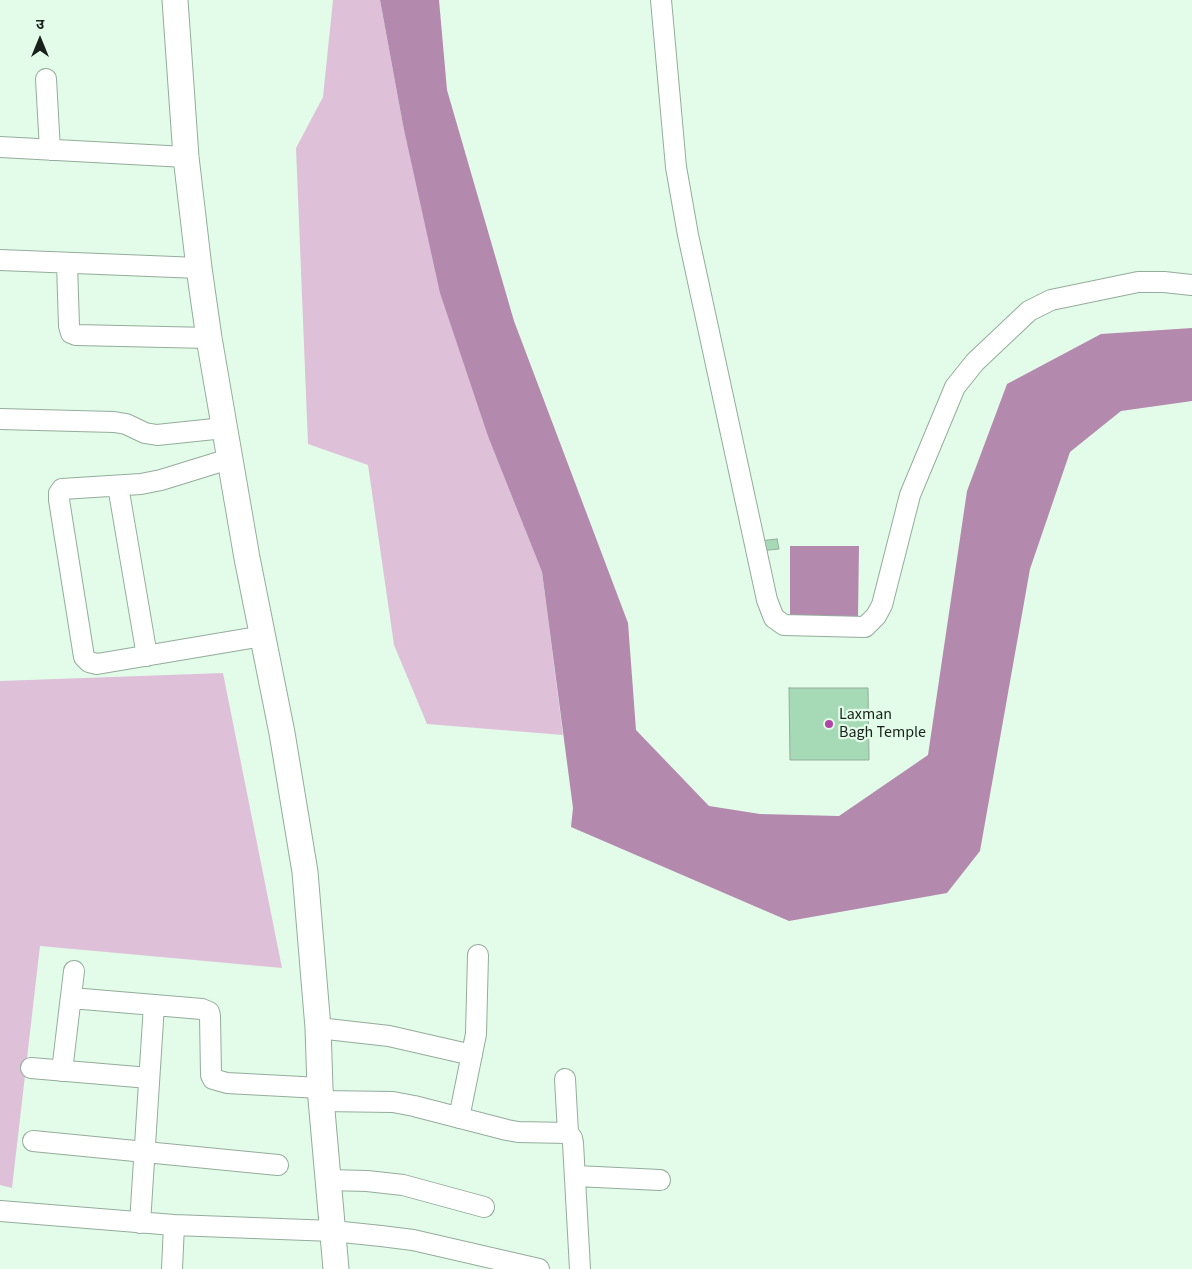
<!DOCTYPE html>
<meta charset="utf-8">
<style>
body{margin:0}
#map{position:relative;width:1192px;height:1269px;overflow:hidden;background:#e3fce9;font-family:"Source Sans 3","Noto Sans Devanagari",sans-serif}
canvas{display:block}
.north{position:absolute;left:15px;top:15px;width:50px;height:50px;-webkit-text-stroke:4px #e3fce9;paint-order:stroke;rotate:0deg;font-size:14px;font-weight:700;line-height:20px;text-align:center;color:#18211a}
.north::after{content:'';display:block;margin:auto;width:18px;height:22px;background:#18211a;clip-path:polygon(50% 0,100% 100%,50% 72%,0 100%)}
</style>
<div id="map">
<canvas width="1192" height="1269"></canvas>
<div class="north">उ</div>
</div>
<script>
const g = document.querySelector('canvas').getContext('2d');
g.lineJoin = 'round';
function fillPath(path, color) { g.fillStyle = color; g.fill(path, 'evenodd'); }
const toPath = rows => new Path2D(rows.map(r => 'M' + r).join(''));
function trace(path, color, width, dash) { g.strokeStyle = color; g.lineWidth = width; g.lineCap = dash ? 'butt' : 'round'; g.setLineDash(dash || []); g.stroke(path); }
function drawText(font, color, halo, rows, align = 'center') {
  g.font = font + ' "Source Sans 3",sans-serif'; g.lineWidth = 4.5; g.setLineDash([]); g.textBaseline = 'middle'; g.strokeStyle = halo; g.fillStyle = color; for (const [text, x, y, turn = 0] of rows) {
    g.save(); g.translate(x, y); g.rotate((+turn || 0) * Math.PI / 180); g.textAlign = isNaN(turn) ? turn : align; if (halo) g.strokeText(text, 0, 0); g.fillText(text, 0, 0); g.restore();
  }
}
fillPath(toPath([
 [333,0,380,0,403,125,489,439,542,572,563,735,427,724,394,645,368,465,308,444,296,148,323,97],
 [223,673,282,968,40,946,12,1188,0,1185,0,681]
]), '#dec1d9');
fillPath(toPath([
 [380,0,439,0,447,90,514,321,628,623,636,730,709,806,760,814,839,816,928,755,967,491,1007,384,1101,334,1192,328,1192,401,1121,411,1070,452,1030,569,980,851,947,893,789,921,571,827,573,808,542,572,489,439,440,293,403,125],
 [790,546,859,546,858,617,790,616]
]), '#b489ae');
const building = toPath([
 [777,539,779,549,760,551,759,541,777,539],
 [789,688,868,688,869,760,790,760,789,688]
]);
fillPath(building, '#a6d9b5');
trace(building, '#95ac9b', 1);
const minor = toPath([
 [661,0,676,167,688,235,767,600,774,618,784,625,865,627,876,616,882,605,910,495,955,387,975,362,1029,311,1051,300,1138,282,1164,282,1192,285],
 [46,79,50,150],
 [0,147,186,157],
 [0,260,199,268],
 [67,263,69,326,71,333,76,335,209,338],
 [0,419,114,422,126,424,145,433,157,435,224,428],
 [229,459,161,480,141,484,62,489,59,493,59,500,84,657,89,662,97,664,263,636],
 [118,486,147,656],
 [71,998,202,1009,209,1012,210,1016,211,1075,213,1079,227,1083,320,1088],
 [318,1028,389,1036,472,1055],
 [31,1068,149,1078],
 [62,1071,74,971],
 [565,1079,568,1133],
 [321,1101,393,1102,414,1106,507,1130,518,1132,568,1133,572,1138,573,1143,580,1269],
 [459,1118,476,1034,478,955],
 [33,1141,278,1165],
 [576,1176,660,1180],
 [328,1180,367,1181,403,1185,484,1207],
 [0,1211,174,1225,333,1231,381,1236,413,1240,539,1269],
 [140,1223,154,1005],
 [172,1269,174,1225]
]);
const major = toPath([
 [175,0,186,157,199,268,209,338,247,558,282,733,305,872,318,1028,320,1088,336,1269]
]);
trace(minor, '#94ac9b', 22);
trace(major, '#94ac9b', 27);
trace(minor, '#fff', 20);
trace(major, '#fff', 25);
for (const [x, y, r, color] of [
 [829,724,5,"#b045a6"]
]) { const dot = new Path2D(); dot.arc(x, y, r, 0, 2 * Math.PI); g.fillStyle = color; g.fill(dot); trace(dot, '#e3fce9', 2); }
drawText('16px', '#18211a', '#e3fce9', [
 ["Laxman",839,715],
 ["Bagh Temple",839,733]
], 'left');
</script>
